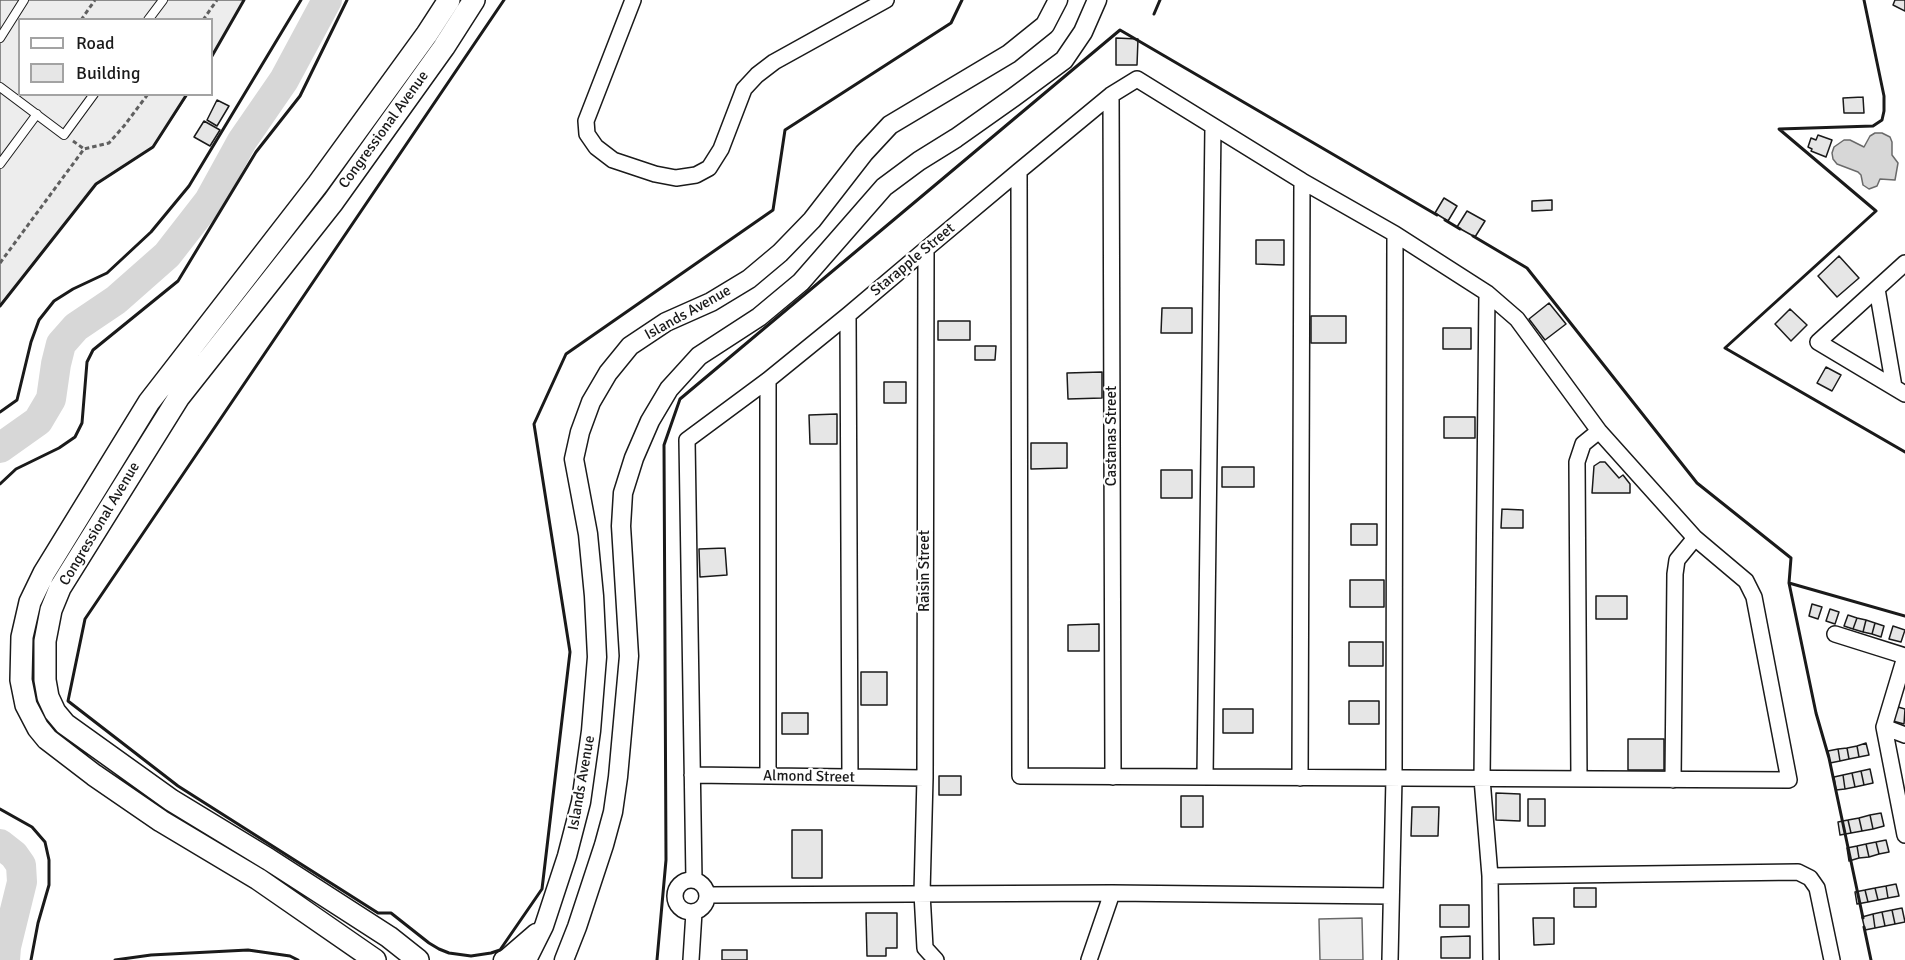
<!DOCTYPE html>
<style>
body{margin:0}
#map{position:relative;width:1905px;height:960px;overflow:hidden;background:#fff;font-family:Signika,sans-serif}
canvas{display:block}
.legend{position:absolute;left:18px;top:18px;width:195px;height:78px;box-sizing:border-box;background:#fff;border:2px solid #a3a3a3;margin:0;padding:8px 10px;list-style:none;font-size:18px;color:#1a1a1a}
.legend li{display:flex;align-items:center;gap:12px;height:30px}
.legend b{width:30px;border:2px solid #a3a3a3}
</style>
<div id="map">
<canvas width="1905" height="960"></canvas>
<ul class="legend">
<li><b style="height:8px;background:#fff"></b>Road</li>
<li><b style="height:16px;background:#e6e6e6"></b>Building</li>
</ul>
</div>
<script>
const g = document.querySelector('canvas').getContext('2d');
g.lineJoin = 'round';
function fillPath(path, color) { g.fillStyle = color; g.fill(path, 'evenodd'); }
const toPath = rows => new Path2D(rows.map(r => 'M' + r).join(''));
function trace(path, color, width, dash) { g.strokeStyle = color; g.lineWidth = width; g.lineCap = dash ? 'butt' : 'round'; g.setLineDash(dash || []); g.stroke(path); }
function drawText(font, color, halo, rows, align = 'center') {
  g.font = font + ' Signika,sans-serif'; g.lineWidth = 4.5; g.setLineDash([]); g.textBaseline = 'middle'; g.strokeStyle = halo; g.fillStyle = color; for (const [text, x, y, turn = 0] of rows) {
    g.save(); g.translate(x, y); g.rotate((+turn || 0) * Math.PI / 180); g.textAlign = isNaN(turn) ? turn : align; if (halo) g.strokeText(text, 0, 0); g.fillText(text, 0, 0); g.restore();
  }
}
const built = toPath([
 [0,0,244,0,212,56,212,20,20,20,20,94,187,95,153,147,96,184,0,306,0,0],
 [1362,918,1363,960,1320,960,1319,919,1362,918]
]);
fillPath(built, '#ededed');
trace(built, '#6a6a6a', 1.5);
const water = toPath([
 [1875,133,1882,133,1890,137,1892,142,1892,155,1898,163,1895,180,1880,179,1877,186,1869,189,1863,185,1861,175,1858,172,1837,164,1833,159,1832,153,1834,147,1844,140,1850,140,1864,147,1870,136,1875,133]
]);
fillPath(water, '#d7d7d7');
trace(water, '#6a6a6a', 1.5);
trace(toPath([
 [0,448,38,421,51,399,56,364,61,344,76,327,116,300,167,255,209,201,242,141,284,80,327,0],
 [0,844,14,855,21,865,22,882,6,947,5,960]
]), '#d7d7d7', 30);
const building = toPath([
 [1895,0,1905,0,1905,11,1893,5,1895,0],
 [1116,38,1138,39,1137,65,1116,65,1116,38],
 [1863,97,1864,113,1844,113,1843,98,1863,97],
 [217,100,229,106,217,126,207,120,217,100],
 [204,121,220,130,210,146,194,137,204,121],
 [1818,135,1832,140,1826,157,1811,151,1812,149,1808,147,1811,138,1816,140,1818,135],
 [1444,198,1457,206,1448,221,1435,213,1444,198],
 [1552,200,1552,210,1532,211,1532,201,1552,200],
 [1467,211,1485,221,1475,237,1457,227,1467,211],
 [1256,240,1284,240,1284,265,1256,264,1256,240],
 [1839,256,1859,278,1837,297,1818,276,1839,256],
 [1549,303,1566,324,1545,340,1529,319,1549,303],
 [1162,308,1192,308,1192,333,1161,333,1162,308],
 [1790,309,1807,325,1791,341,1775,324,1790,309],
 [1311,316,1346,316,1346,343,1311,343,1311,316],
 [938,321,970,321,970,340,938,340,938,321],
 [1443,328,1471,328,1471,349,1443,349,1443,328],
 [975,346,996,346,995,360,975,360,975,346],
 [1826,367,1841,375,1832,391,1817,383,1826,367],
 [1102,372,1102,398,1068,399,1067,373,1102,372],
 [884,382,906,382,906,403,884,403,884,382],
 [837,414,837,444,810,444,809,415,837,414],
 [1444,417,1475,417,1475,438,1444,438,1444,417],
 [1031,443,1067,443,1067,468,1031,469,1031,443],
 [1600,462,1605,462,1619,478,1623,475,1630,484,1630,493,1592,493,1594,466,1600,462],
 [1222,467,1254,467,1254,487,1222,487,1222,467],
 [1161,470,1192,470,1192,498,1161,498,1161,470],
 [1502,509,1523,510,1523,528,1501,528,1502,509],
 [1351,524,1377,524,1377,545,1351,545,1351,524],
 [725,548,727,575,700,577,699,549,725,548],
 [1350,580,1384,580,1384,607,1350,607,1350,580],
 [1596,596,1627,596,1627,619,1596,619,1596,596],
 [1812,604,1822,607,1818,619,1809,616,1812,604],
 [1830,609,1839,612,1835,624,1826,621,1830,609],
 [1848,615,1857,618,1853,629,1844,626,1848,615],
 [1857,618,1866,620,1863,632,1853,629,1857,618],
 [1866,620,1875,623,1872,634,1863,632,1866,620],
 [1875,623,1884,626,1881,637,1872,634,1875,623],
 [1099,624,1099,651,1068,651,1068,625,1099,624],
 [1893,626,1905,630,1901,642,1889,639,1893,626],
 [1349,642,1383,642,1383,666,1349,666,1349,642],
 [861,672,887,672,887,705,861,705,861,672],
 [1349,701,1379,701,1379,724,1349,724,1349,701],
 [1898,707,1905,709,1904,724,1893,721,1898,707],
 [1223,709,1253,709,1253,733,1223,733,1223,709],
 [782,713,808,713,808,734,782,734,782,713],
 [1628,739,1664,739,1664,770,1628,770,1628,739],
 [1866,743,1869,755,1859,757,1857,746,1866,743],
 [1857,746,1859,757,1849,759,1847,748,1857,746],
 [1847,748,1849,759,1840,761,1838,749,1847,748],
 [1838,749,1840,761,1830,763,1828,751,1838,749],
 [1870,769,1873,783,1864,785,1861,771,1870,769],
 [1861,771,1864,785,1855,787,1852,773,1861,771],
 [1852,773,1855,787,1845,789,1843,775,1852,773],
 [1843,775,1845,789,1836,790,1834,777,1843,775],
 [939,776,961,776,961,795,939,795,939,776],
 [1496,793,1520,794,1520,821,1496,820,1496,793],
 [1181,796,1203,796,1203,827,1181,827,1181,796],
 [1528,799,1545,799,1545,826,1528,826,1528,799],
 [1412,807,1439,807,1438,836,1411,836,1412,807],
 [1881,813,1884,826,1873,829,1870,815,1881,813],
 [1870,815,1873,829,1862,831,1859,818,1870,815],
 [1859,818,1862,831,1851,833,1848,820,1859,818],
 [1848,820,1851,833,1840,835,1838,822,1848,820],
 [792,830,822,830,822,878,792,878,792,830],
 [1886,840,1889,852,1879,854,1876,842,1886,840],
 [1876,842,1879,854,1869,857,1866,844,1876,842],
 [1866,844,1869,857,1859,858,1857,846,1866,844],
 [1857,846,1859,858,1849,861,1847,848,1857,846],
 [1896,884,1899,896,1888,898,1886,886,1896,884],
 [1886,886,1888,898,1878,900,1875,888,1886,886],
 [1574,888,1596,888,1596,907,1574,907,1574,888],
 [1875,888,1878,900,1868,902,1865,890,1875,888],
 [1865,890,1868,902,1857,904,1855,892,1865,890],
 [1440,905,1469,905,1469,927,1440,927,1440,905],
 [1902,908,1905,922,1895,924,1892,910,1902,908],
 [1892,910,1895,924,1885,926,1882,912,1892,910],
 [1882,912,1885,926,1875,928,1873,914,1882,912],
 [866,913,897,913,897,948,886,948,886,956,867,956,866,913],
 [1873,914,1875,928,1865,930,1862,917,1873,914],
 [1533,918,1554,918,1554,944,1534,945,1533,918],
 [1470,936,1470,958,1441,958,1441,937,1470,936],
 [722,950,747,950,747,960,722,960,722,950]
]);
fillPath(building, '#e6e6e6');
trace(building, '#1a1a1a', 1.5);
const service = toPath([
 [148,20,163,0],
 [0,38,24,0],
 [0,87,64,135,94,94],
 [0,164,37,114]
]);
const minor = toPath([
 [633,0,586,121,587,134,596,147,613,160,655,174,676,178,696,175,709,168,721,149,744,89,757,75,774,62,886,0],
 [1111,95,1113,777],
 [926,249,925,778,922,893,925,948,936,960],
 [1905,263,1818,342,1905,394],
 [1877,289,1894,387],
 [1487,293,1482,779,1490,876,1491,960],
 [848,315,850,777],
 [768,380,768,776],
 [1835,634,1905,656],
 [1905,657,1884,727,1905,835],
 [1884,727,1905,735],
 [692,775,925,778],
 [1205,777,1213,126],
 [1300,778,1302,181],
 [1579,779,1577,462,1583,444,1599,431],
 [1673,780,1675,574,1677,560,1695,538],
 [1490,876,1798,872,1810,878,1817,888,1832,960],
 '675 896a16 16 0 1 1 32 0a16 16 0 1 1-32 0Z',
 [694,880,687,440,768,380,848,315,926,249,1019,171,1111,95,1137,79,1302,181,1395,234,1487,293,1517,319,1599,431,1695,538,1746,581,1754,597,1789,780,1020,776,1019,171],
 [707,895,1112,893,1391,896],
 [691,960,694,912],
 [1089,960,1112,893],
 [1390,960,1394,778,1395,234]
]);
const tertiary = toPath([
 [503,960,507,958,536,933],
 [527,960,544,926,567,856,581,802,591,731,597,657,594,596,588,534,574,459,580,432,591,402,608,373,630,346,666,322,711,302,749,279,780,253,812,220,864,153,890,125,1009,54,1045,25,1058,0],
 [564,960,577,927,604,845,613,812,618,777,629,656,621,526,623,493,634,458,650,421,669,389,699,356,759,317,801,282,884,187,919,161,956,138,1014,97,1064,60,1083,32,1097,0]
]);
const secondary = toPath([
 [375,960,258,879,161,821,94,775,47,739,38,728,26,705,21,680,22,637,30,602,44,573,149,402,318,184,427,34,449,0],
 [418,960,389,937,268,859,171,800,65,724,55,712,48,697,45,680,45,641,51,610,60,588,179,397,333,202,444,47,474,0]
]);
trace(service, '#1a1a1a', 10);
trace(minor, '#1a1a1a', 18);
trace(tertiary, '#1a1a1a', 21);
trace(secondary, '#1a1a1a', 24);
trace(toPath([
 [81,20,95,0],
 [203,20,217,0],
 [73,141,84,149],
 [0,263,84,149,109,143,124,126,148,94]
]), '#5f5f5f', 3, [4.5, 3]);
trace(service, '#fff', 8);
trace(minor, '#fff', 15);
trace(tertiary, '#fff', 18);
trace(secondary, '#fff', 21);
trace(toPath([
 [504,0,85,619,68,701,178,786,378,913,391,913,429,943,439,949,449,953,471,956,491,953,500,950,542,889,570,652,534,424,566,354,773,210,785,130,951,23,962,0],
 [1864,0,1884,96,1884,111,1882,120,1873,126,1779,129,1876,211,1725,348,1905,452],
 [1154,14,1160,0],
 [212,56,244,0],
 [1445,220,1460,229],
 [1473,236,1527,268,1697,483,1791,558,1789,583,1816,713,1829,758,1863,918],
 [0,306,96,184,153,147,187,94],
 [0,412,17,400,31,342,39,320,54,301,73,289,107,273,151,232,189,186,301,0],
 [0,484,16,469,59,448,75,437,82,423,87,362,93,350,178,281,256,152,300,96,347,0],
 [1789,583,1905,616],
 [0,809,32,827,45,842,49,860,49,885,38,923,31,960],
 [1864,927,1871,960],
 [115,960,151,955,248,950,290,956,298,960],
 [657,960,666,860,664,445,680,399,1120,30,1437,215]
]), '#1a1a1a', 3);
drawText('15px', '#1a1a1a', '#fff', [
 ["Congressional Avenue",384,130,-54],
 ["Starapple Street",913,260,-40],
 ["Islands Avenue",688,313,-29],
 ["Castanas Street",1112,436,-90],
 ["Congressional Avenue",100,524,-59],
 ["Raisin Street",925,571,-90],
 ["Almond Street",809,777,1],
 ["Islands Avenue",582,783,-80]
]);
</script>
